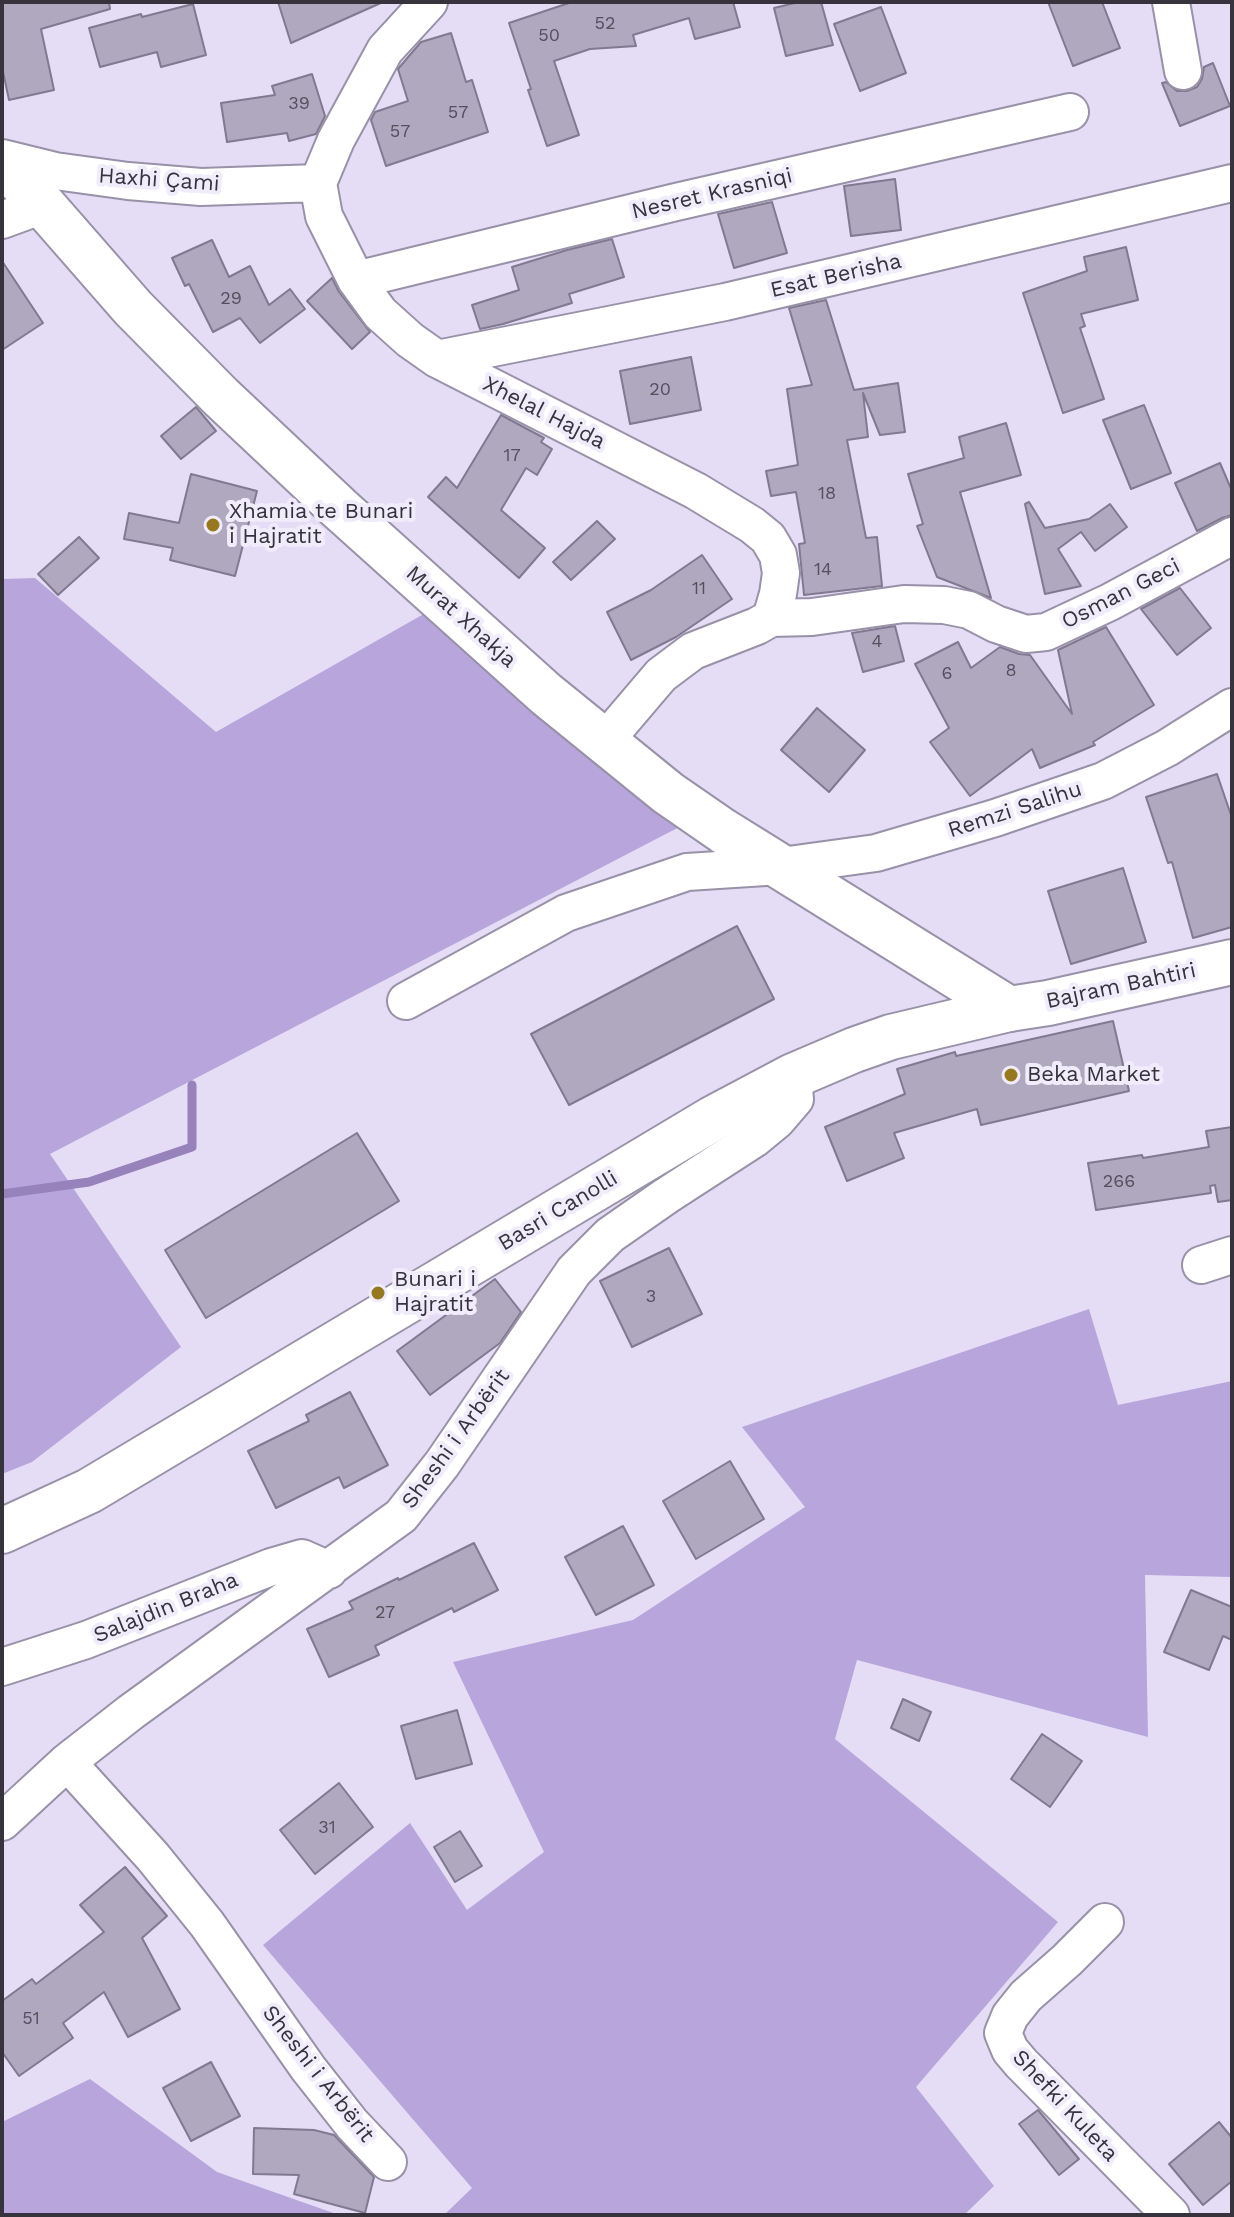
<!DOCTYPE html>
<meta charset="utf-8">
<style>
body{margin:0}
#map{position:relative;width:1234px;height:2217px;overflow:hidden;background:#e5ddf6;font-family:"Work Sans",sans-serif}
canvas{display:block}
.frame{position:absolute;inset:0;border:4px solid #36333d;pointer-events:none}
</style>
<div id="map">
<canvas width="1234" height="2217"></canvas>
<div class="frame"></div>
</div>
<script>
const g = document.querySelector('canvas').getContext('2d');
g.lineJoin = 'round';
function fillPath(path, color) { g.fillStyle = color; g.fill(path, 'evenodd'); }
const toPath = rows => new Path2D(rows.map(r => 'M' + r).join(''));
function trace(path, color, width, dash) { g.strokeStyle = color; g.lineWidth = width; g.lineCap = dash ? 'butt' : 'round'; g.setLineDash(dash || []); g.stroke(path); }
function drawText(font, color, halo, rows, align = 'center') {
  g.font = font + ' "Work Sans",sans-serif'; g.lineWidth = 8; g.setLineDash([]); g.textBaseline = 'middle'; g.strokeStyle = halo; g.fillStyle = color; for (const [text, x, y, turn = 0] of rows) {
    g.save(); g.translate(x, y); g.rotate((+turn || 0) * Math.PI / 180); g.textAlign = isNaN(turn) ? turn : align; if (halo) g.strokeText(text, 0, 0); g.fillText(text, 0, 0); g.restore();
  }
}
fillPath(toPath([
 [35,578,216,732,436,607,687,823,50,1154,181,1347,32,1462,2,1474,2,579],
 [1089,1309,1118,1405,1232,1381,1232,1577,1145,1575,1148,1737,857,1660,835,1739,1058,1922,916,2087,994,2186,964,2215,444,2215,472,2188,263,1945,410,1823,467,1910,544,1852,453,1662,633,1620,805,1507,742,1427],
 [90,2079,217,2172,339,2215,2,2215,2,2122]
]), '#b7a5db');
trace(toPath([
 [2,1194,89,1182,192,1147,192,1085]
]), '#9782bc', 9);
const building = toPath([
 [2,2,109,2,110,9,41,29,54,90,9,100,2,67,2,2],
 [278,2,383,2,291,43,278,2],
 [572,2,733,2,740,27,695,39,689,18,633,35,636,46,590,49,554,61,579,135,547,146,528,90,531,89,509,23,572,2],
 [799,2,821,2,833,45,786,56,774,8,799,2],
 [1048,2,1102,2,1120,48,1073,66,1048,2],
 [193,4,206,55,161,67,157,52,100,67,89,28,141,14,142,17,193,4],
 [881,7,906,73,860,91,834,24,881,7],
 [451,33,466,82,472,80,488,132,386,166,371,120,375,112,408,101,398,69,421,42,451,33],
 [1213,63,1230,106,1180,126,1162,83,1166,82,1177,91,1187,91,1197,87,1202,79,1204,67,1213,63],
 [312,74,325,116,316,134,289,141,287,133,227,142,221,103,275,95,272,86,312,74],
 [895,179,901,230,851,236,844,186,895,179],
 [772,202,787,253,734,268,718,214,772,202],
 [612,239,624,277,569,294,572,303,503,324,480,329,472,305,519,290,512,267,567,250,612,239],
 [212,240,229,277,250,266,269,305,290,289,305,309,260,343,240,318,213,332,189,284,185,286,172,258,212,240],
 [1126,247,1138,300,1081,314,1085,326,1080,328,1104,399,1063,413,1023,293,1087,271,1084,257,1126,247],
 [2,261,43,323,2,350,2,261],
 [332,278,339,292,370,332,352,349,307,301,332,278],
 [826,300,854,390,898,383,905,432,880,435,863,393,868,437,847,440,866,538,877,537,882,586,804,595,799,544,805,543,796,492,771,496,766,471,798,465,787,389,812,385,789,308,826,300],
 [691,357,701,410,630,424,620,371,691,357],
 [1144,405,1171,473,1131,489,1103,420,1144,405],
 [196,407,216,431,181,459,161,436,196,407],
 [501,415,544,438,541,442,552,449,537,475,526,468,501,510,545,548,519,578,428,497,446,477,457,488,501,415],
 [1006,423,1021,475,960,492,991,598,937,577,917,526,923,524,908,474,964,458,959,437,1006,423],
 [1220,463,1232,491,1232,515,1222,518,1197,531,1175,483,1220,463],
 [191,474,257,491,235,576,170,560,173,548,124,539,129,513,179,523,191,474],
 [1029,502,1045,528,1089,519,1110,504,1127,527,1095,551,1081,532,1058,549,1081,586,1045,594,1025,504,1029,502],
 [597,521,615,539,571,580,553,562,597,521],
 [79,537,99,558,58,595,38,574,79,537],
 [702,555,732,599,676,637,631,660,607,612,651,590,702,555],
 [1180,588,1211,628,1177,655,1141,609,1180,588],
 [895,626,904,661,863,672,852,633,895,626],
 [1106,627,1154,705,1093,742,1095,745,1040,768,1032,749,970,796,930,742,949,728,915,664,958,642,971,668,1000,647,1019,654,1030,655,1072,714,1058,650,1106,627],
 [817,708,865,750,829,792,781,750,817,708],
 [1217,774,1232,818,1232,927,1193,938,1172,862,1168,863,1146,797,1217,774],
 [1123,868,1146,942,1071,964,1048,891,1123,868],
 [737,926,774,999,569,1105,531,1034,737,926],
 [1113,1021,1129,1091,981,1125,977,1109,894,1133,904,1158,847,1181,825,1127,905,1094,897,1069,955,1052,956,1056,1113,1021],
 [1232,1127,1232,1200,1218,1202,1215,1185,1210,1186,1211,1193,1096,1210,1088,1163,1142,1155,1143,1158,1209,1147,1206,1131,1232,1127],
 [357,1133,399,1201,206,1318,165,1250,357,1133],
 [669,1248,702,1314,632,1347,600,1281,669,1248],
 [495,1279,521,1312,500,1343,430,1395,397,1351,495,1279],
 [350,1392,388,1465,344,1488,339,1477,276,1508,248,1451,309,1421,306,1415,350,1392],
 [730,1461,764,1519,696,1559,663,1501,730,1461],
 [623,1526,654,1585,596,1615,565,1557,623,1526],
 [474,1543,498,1590,454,1612,452,1608,375,1646,379,1655,329,1677,307,1629,353,1609,349,1602,398,1578,399,1580,474,1543],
 [1191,1590,1232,1607,1232,1640,1223,1636,1209,1670,1164,1652,1191,1590],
 [903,1699,931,1712,919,1741,891,1728,903,1699],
 [457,1710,472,1764,416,1779,401,1726,457,1710],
 [1042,1734,1082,1761,1050,1807,1011,1779,1042,1734],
 [339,1783,373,1827,315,1874,280,1830,339,1783],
 [460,1831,482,1866,455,1882,434,1847,460,1831],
 [125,1867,167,1916,142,1938,180,2009,128,2037,104,1992,63,2023,73,2038,19,2076,2,2052,2,2001,32,1979,36,1984,104,1932,80,1905,125,1867],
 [211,2062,240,2116,191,2141,163,2088,211,2062],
 [1038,2110,1079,2159,1059,2175,1019,2124,1038,2110],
 [1219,2122,1232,2138,1232,2181,1203,2205,1169,2164,1219,2122],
 [254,2128,314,2130,334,2135,374,2177,365,2213,294,2194,299,2175,253,2174,254,2128]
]);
fillPath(building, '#afa8bf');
trace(building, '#80798f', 2);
const street = toPath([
 [429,2,385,50,336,140,318,183,324,216,356,280,380,313,410,340,437,359,696,491,752,525,768,538,778,555,781,573,778,594,771,618,757,626,693,651,661,675,604,742],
 [1171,2,1183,71],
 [2,158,55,171,128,181,201,187,318,183],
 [2,220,43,205],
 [356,280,676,202,1070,112],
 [437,359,725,302,1232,183],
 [771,618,812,617,904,604,944,605,969,610,996,624,1026,634,1046,632,1110,602,1232,536],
 [406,1001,566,913,687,872,781,866,876,853,995,818,1103,781,1167,748,1232,707],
 [1201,1265,1232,1255],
 [2,1667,86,1640,271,1567,302,1558,329,1570],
 [67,1762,153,1857,207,1924,308,2068,352,2124,388,2162],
 [2,1822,67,1762,131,1712,401,1516,442,1464,574,1271,610,1235,666,1196,754,1139,777,1120,795,1099,793,1076],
 [1105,1922,1067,1960,1026,1996,1010,2016,1003,2033,1010,2050,1021,2063,1171,2215]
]);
const secondary = toPath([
 [2,163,43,205,133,308,221,397,339,508,546,694,668,793,723,831,1009,1009]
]);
const primary = toPath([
 [2,1531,89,1491,712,1119,793,1076,854,1050,891,1037,1009,1009,1048,1003,1232,962]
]);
trace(street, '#9891a8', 40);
trace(secondary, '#9891a8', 48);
trace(primary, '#9891a8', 48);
trace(street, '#fff', 36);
trace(secondary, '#fff', 44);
trace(primary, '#fff', 44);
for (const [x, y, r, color] of [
 [213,525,8,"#957820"],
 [1011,1075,8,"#957820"],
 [378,1293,8,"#957820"]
]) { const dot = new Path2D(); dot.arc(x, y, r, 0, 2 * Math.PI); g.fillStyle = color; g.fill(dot); trace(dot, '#f1ecfb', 3); }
drawText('18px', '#54505e', null, [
 ["52",605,24],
 ["50",549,36],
 ["39",299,104],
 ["57",458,113],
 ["57",400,132],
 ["29",231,299],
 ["20",660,390],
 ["17",512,456],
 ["18",827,494],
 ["14",823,570],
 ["11",699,589],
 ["4",877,642],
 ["8",1011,671],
 ["6",947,674],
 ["266",1119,1182],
 ["3",651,1297],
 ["27",385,1613],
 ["31",327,1828],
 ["51",31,2019]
]);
drawText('22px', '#36333d', '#f1ecfb', [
 ["Haxhi Çami",159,180,4],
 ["Nesret Krasniqi",712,194,-13],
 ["Esat Berisha",836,276,-13],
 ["Xhelal Hajda",544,413,27],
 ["Osman Geci",1121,594,-27],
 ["Murat Xhakja",461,617,42],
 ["Remzi Salihu",1015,810,-18],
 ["Bajram Bahtiri",1121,986,-12],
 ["Basri Canolli",558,1211,-31],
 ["Sheshi i Arbërit",456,1439,-54],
 ["Salajdin Braha",166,1608,-22],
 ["Sheshi i Arbërit",318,2074,52],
 ["Shefki Kuleta",1065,2106,47]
]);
drawText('22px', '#36333d', '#f1ecfb', [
 ["Xhamia te Bunari",229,512],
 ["i Hajratit",229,537],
 ["Beka Market",1027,1075],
 ["Bunari i",394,1280],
 ["Hajratit",394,1305]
], 'left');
</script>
